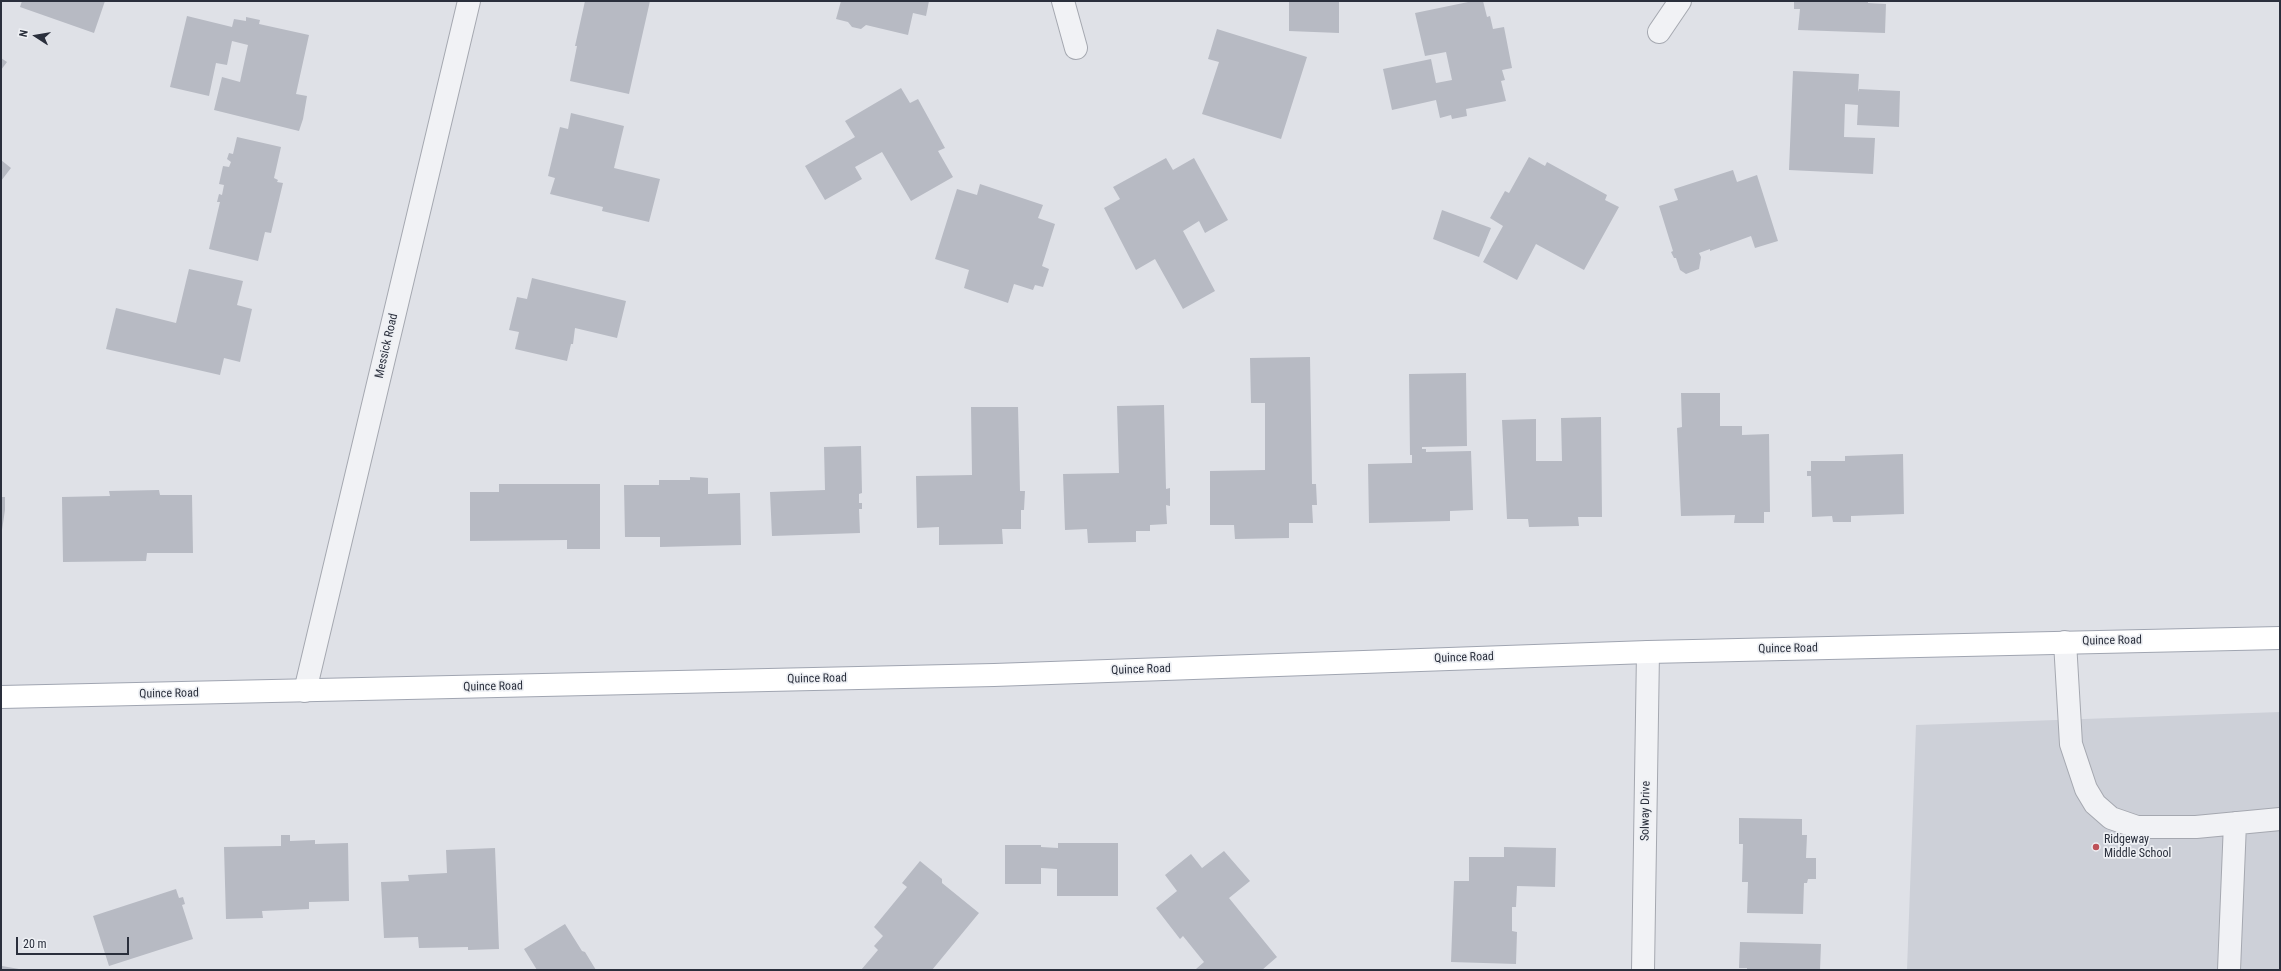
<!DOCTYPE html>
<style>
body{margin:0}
#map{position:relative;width:2281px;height:971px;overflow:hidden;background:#dfe1e7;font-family:"Roboto Condensed",sans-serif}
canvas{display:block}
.frame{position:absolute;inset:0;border:2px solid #2a2f3c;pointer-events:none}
.north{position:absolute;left:16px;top:16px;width:40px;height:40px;-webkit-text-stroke:3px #eef0f4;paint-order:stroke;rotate:282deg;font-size:11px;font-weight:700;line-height:16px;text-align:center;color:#2a2f3c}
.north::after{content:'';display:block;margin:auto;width:14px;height:18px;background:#2a2f3c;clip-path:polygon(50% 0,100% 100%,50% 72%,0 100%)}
.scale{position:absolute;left:16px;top:937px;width:113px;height:18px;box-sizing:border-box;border:2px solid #2a2f3c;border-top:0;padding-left:5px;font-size:12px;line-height:14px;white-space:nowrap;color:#2a2f3c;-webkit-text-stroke:3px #eef0f4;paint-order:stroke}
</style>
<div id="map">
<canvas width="2281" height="971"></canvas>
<div class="frame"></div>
<div class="north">N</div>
<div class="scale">20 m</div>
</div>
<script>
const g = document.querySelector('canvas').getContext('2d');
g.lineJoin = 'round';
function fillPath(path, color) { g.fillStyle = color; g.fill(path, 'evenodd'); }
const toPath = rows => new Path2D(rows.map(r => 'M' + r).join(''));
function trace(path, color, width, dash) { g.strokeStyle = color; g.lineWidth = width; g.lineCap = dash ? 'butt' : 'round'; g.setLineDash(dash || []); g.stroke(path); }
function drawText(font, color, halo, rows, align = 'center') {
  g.font = font + ' "Roboto Condensed",sans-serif'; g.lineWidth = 3.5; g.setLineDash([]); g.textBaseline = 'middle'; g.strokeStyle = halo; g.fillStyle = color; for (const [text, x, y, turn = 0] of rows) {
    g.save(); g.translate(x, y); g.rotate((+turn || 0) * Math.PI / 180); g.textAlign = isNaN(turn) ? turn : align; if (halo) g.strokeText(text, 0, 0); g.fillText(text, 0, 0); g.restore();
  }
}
fillPath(toPath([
 [2280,712,2280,970,1907,970,1916,725]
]), '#cdd0d8');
fillPath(toPath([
 [22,1,105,1,94,33,20,7],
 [585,1,650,1,629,94,570,81,577,46,575,46],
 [841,1,929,1,926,16,913,13,908,35,866,25,861,29,852,27,848,22,836,19],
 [1289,1,1339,1,1339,33,1289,31],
 [1473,1,1483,1,1487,17,1490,16,1493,29,1504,27,1512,68,1502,70,1505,80,1501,81,1506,101,1466,109,1467,116,1452,119,1451,115,1440,118,1436,100,1392,110,1383,69,1431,59,1436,83,1452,80,1446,52,1425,56,1415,13],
 [1794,1,1868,1,1868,3,1886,4,1885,33,1798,30,1800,9,1794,9],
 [187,16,232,27,234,19,246,21,246,17,260,20,259,24,309,35,296,94,307,96,303,119,299,131,214,110,222,77,240,82,248,45,232,41,227,65,216,63,209,96,170,87],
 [1217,29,1307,57,1281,139,1202,114,1219,62,1208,59],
 [1,58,7,62,1,70],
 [1793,71,1859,74,1858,92,1859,89,1900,91,1899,127,1857,125,1858,105,1845,104,1844,137,1875,138,1873,174,1789,170],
 [901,88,910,103,918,99,945,148,938,151,953,177,911,201,882,152,855,167,862,179,825,200,805,166,855,137,845,121],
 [571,113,624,126,614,168,660,179,649,222,602,211,603,207,550,194,555,178,548,176,560,127,568,129],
 [237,137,281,147,274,178,278,180,277,182,283,183,271,233,265,232,258,261,209,249,220,202,217,202,219,194,222,195,224,185,219,184,223,166,229,167,231,162,227,159,229,153,233,154],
 [1529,157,1545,166,1547,162,1607,195,1605,200,1619,207,1584,270,1536,244,1517,280,1483,262,1503,226,1490,218,1505,191,1509,193],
 [1166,158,1173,170,1194,158,1228,220,1205,233,1199,221,1183,231,1215,291,1183,309,1155,259,1136,270,1104,208,1120,199,1113,187],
 [1,160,11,168,1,181],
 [1733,170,1737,182,1757,175,1778,241,1755,248,1751,236,1710,251,1710,249,1699,253,1701,257,1699,269,1686,274,1680,270,1676,258,1674,258,1671,252,1673,251,1659,206,1678,200,1674,189],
 [980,184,1043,205,1038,218,1055,224,1042,266,1049,269,1043,287,1035,285,1033,290,1014,284,1008,303,964,288,969,270,935,259,957,189,977,195],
 [1442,210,1491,228,1479,257,1433,239],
 [189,269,243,281,237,305,252,309,240,362,224,358,220,375,106,349,116,308,176,323],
 [532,278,626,301,617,338,575,328,573,344,571,344,567,361,515,349,519,332,509,330,517,297,527,299],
 [1310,357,1312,484,1316,484,1317,505,1312,505,1313,523,1289,523,1289,538,1235,539,1234,525,1210,525,1210,471,1265,470,1265,403,1251,403,1250,358],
 [1466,373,1467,446,1422,447,1422,449,1426,449,1426,452,1471,451,1473,510,1450,511,1450,521,1369,523,1368,464,1412,463,1412,455,1410,455,1409,374],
 [1681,393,1720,393,1720,426,1742,426,1742,435,1769,434,1770,512,1764,512,1764,523,1734,523,1735,515,1681,516,1677,428,1682,427],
 [1164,405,1166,489,1170,488,1170,506,1166,505,1167,524,1150,525,1150,531,1136,531,1136,542,1088,543,1087,529,1065,530,1063,474,1119,473,1117,406],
 [971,407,1018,407,1020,491,1025,491,1024,510,1021,510,1021,529,1002,529,1003,544,939,545,939,527,917,528,916,476,972,475],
 [1601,417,1602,517,1578,517,1579,526,1529,527,1528,519,1507,519,1502,420,1536,419,1536,461,1562,461,1561,418],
 [861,446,862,493,859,494,859,503,862,503,862,509,859,509,860,533,772,536,770,492,825,490,824,447],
 [1903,454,1904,514,1851,516,1851,522,1833,522,1832,516,1812,517,1811,476,1807,476,1807,471,1811,471,1811,461,1845,461,1845,456],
 [690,477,708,478,708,494,740,493,741,545,660,547,660,537,625,537,624,485,659,485,659,480,690,480],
 [499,484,600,484,600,549,567,549,567,540,470,541,470,492,499,492],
 [159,490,160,495,192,495,193,553,147,553,146,561,63,562,62,497,110,496,109,491],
 [1,497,5,497,5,510,2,530],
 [1739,818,1802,819,1802,835,1807,835,1806,858,1816,858,1816,879,1808,879,1807,883,1804,883,1803,914,1747,913,1748,882,1742,882,1743,844,1739,844],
 [281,835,290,835,290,841,315,840,315,844,348,843,349,901,309,902,309,909,262,911,263,918,226,919,224,847,281,846],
 [1058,843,1118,843,1118,896,1057,896,1057,869,1041,868,1041,884,1005,884,1005,845,1041,845,1041,847,1058,848],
 [1504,847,1556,848,1555,887,1517,886,1516,907,1512,907,1512,931,1517,932,1516,964,1451,962,1454,881,1469,881,1469,857,1504,857],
 [495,848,499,949,468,950,468,947,419,948,418,937,384,938,381,882,409,881,408,875,447,873,446,850],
 [1224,851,1250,881,1229,898,1277,957,1262,970,1197,970,1196,969,1204,962,1183,936,1180,939,1156,908,1177,891,1165,875,1191,854,1202,868],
 [920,861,942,879,942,883,979,913,932,970,861,970,878,950,874,946,883,936,874,927,907,887,902,883],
 [176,889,179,898,183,897,185,904,182,905,193,939,109,966,93,916],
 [565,924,582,951,585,952,596,970,537,970,524,949],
 [1740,942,1821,944,1820,970,1747,970,1747,968,1739,968],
 [2,966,19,969,19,970,1,970]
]), '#b7bac3');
const minor = toPath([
 [1063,1,1076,48],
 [1659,32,1680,1],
 [2065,642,2071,744,2086,789,2095,804,2111,818,2137,827,2196,827,2280,819],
 [305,691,469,1],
 [1643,970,1648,652],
 [2229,970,2235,823]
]);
const major = toPath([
 [1,697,994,675,1648,652,2280,638]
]);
trace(minor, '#a5a8b0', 24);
trace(major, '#a0a5b1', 24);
trace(minor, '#f1f2f5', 22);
trace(major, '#fff', 22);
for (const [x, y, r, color] of [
 [2096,847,4,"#be5159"]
]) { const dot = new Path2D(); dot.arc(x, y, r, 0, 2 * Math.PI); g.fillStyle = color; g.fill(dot); trace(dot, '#eef0f4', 1.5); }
drawText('12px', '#2a2f3c', '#eef0f4', [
 ["Messick Road",387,346,-77],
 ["Quince Road",2112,641,-1],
 ["Quince Road",1788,649,-1],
 ["Quince Road",1464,658,-2],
 ["Quince Road",1141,670,-2],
 ["Quince Road",817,679,-1],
 ["Quince Road",493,687,-1],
 ["Quince Road",169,694,-1],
 ["Solway Drive",1646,811,-89]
]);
drawText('12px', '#2a2f3c', '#eef0f4', [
 ["Ridgeway",2104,840],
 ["Middle School",2104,854]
], 'left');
</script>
